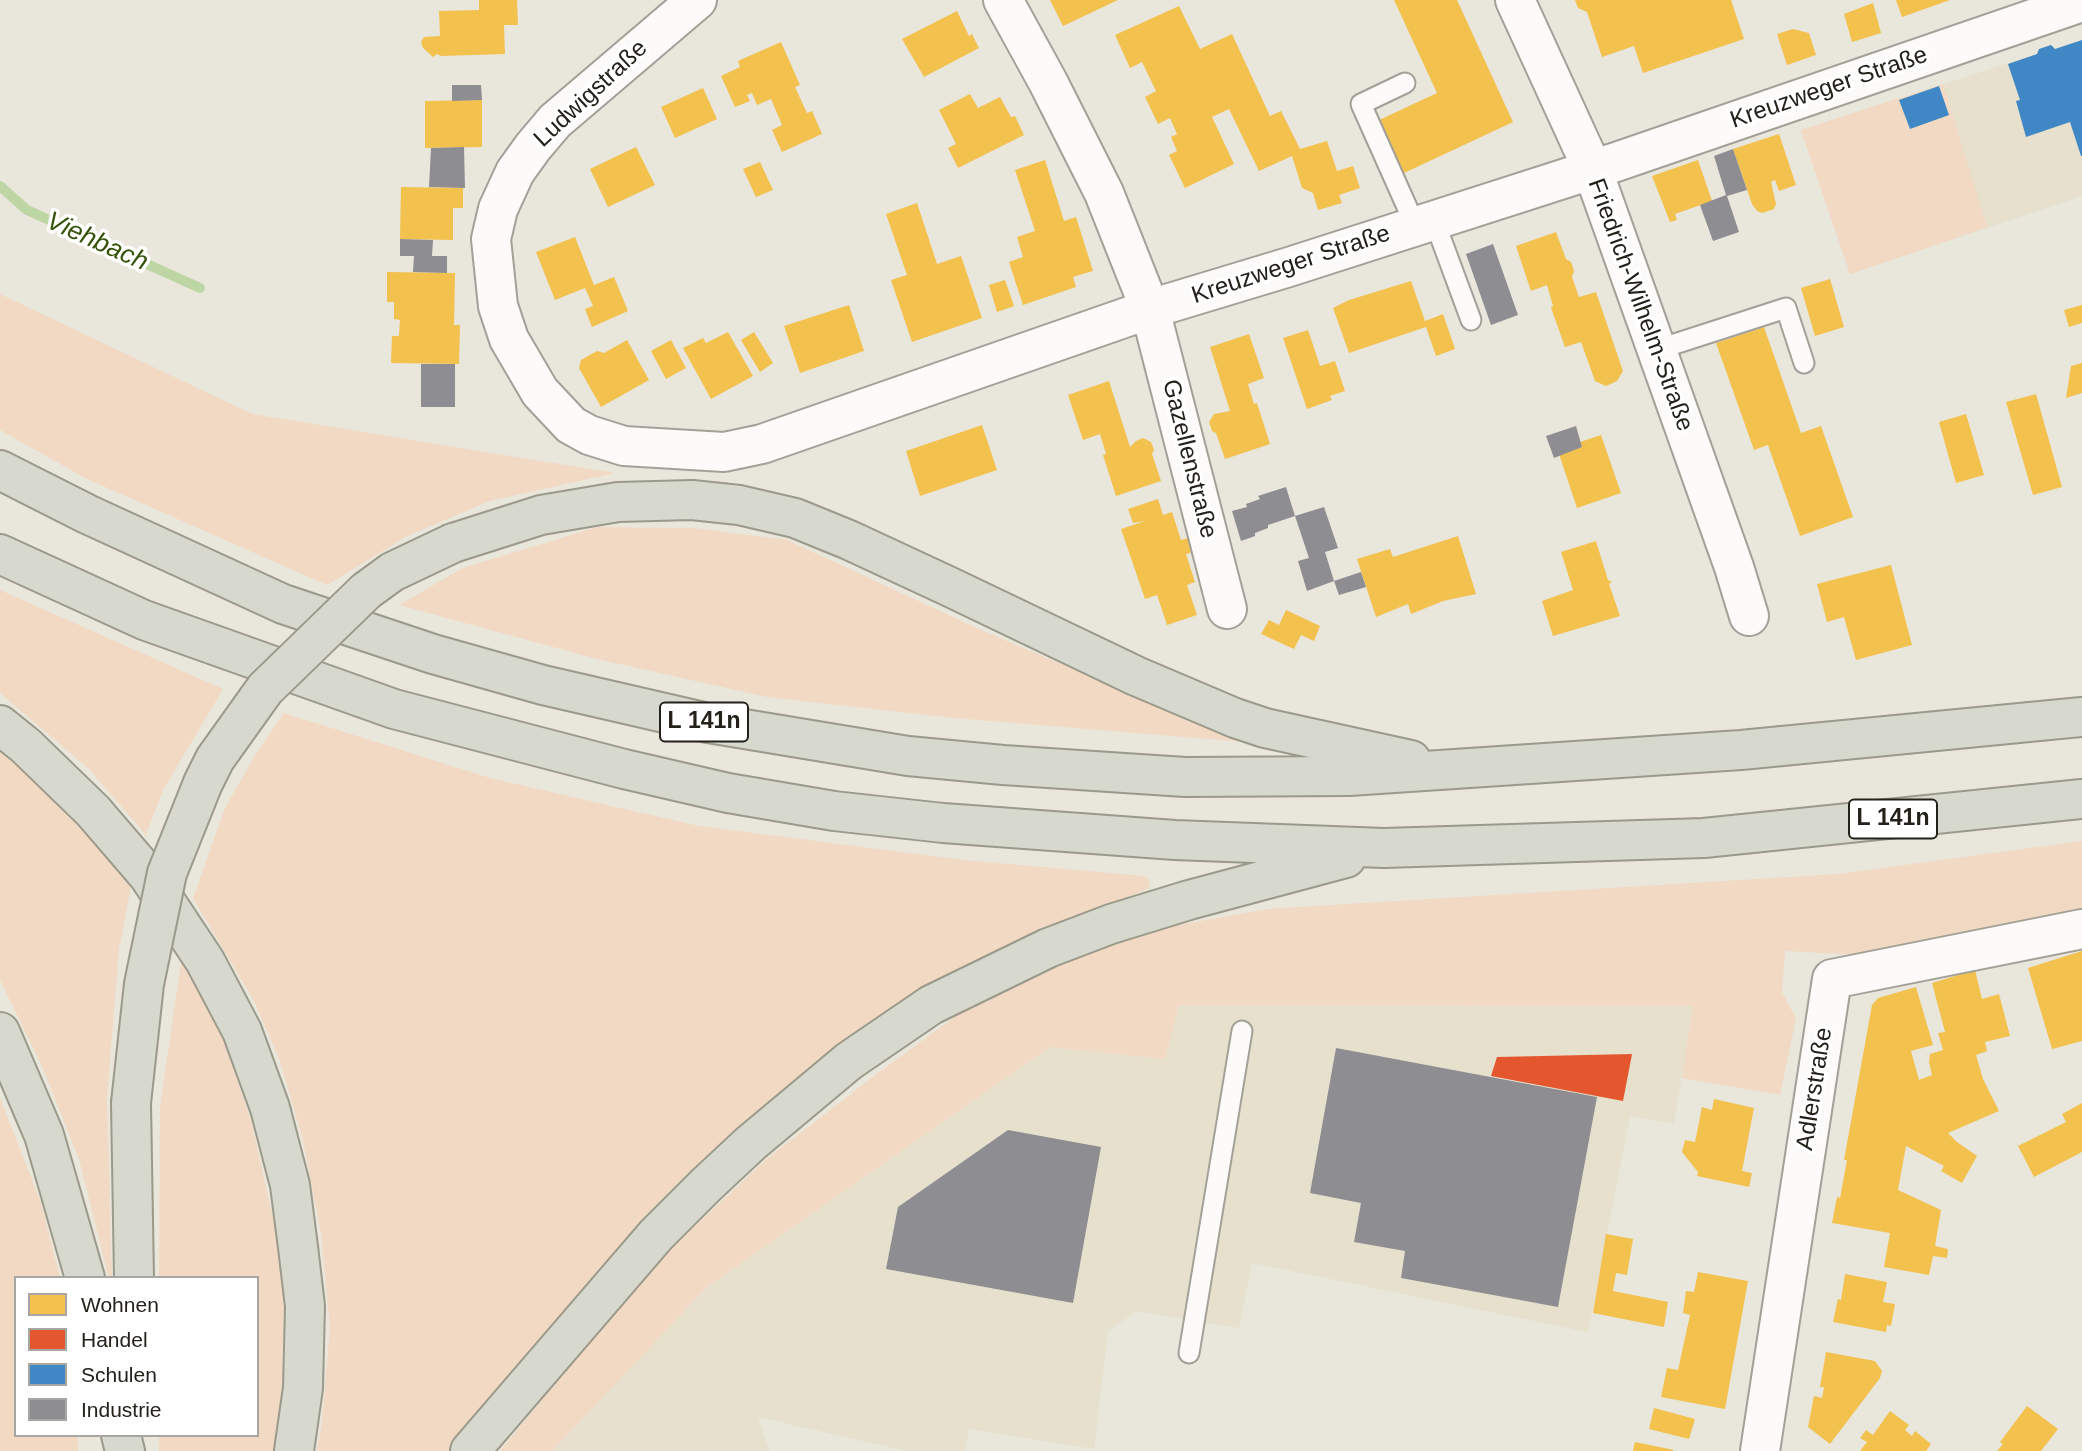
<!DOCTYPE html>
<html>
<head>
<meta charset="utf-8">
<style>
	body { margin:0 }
	#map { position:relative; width:2082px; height:1451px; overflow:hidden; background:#e9e6dc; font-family:Helvetica,sans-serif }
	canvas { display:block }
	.legend { position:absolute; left:14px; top:1276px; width:245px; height:161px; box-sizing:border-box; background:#fff; border:2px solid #a7a6a3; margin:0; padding:9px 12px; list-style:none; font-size:21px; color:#23211a }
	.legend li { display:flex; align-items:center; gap:14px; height:35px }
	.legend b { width:35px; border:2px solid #a7a6a3 }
</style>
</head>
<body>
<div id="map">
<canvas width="2082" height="1451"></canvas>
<ul class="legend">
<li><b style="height:19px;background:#f2c14e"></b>Wohnen</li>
<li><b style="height:19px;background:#e4572e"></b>Handel</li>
<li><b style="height:19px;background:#3f88c5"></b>Schulen</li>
<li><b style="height:19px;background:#8d8d92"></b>Industrie</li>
</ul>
</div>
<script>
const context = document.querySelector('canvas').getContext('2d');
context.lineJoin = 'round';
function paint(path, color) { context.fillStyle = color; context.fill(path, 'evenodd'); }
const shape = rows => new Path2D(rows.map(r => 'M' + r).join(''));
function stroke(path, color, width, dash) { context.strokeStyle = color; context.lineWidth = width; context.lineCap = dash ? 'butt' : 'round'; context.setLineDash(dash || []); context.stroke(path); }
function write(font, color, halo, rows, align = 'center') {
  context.font = font + ' Helvetica,sans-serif'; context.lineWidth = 7; context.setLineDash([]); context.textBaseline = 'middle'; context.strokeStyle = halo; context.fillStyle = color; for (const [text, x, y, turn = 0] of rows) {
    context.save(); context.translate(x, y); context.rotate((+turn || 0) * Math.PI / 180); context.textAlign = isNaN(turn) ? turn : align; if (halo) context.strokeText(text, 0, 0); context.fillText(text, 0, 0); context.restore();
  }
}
const built = shape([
	[2082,40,2082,196,1850,274,1801,130,2037,54,2039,49,2051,45,2055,49],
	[1179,1005,1694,1006,1674,1124,1630,1116,1588,1332,1252,1263,1239,1328,1137,1311,1108,1331,1094,1449,969,1429,965,1451,906,1451,758,1417,769,1451,552,1451,707,1287,1050,1047,1165,1059]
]);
const green = shape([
	[1943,84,1987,227,1850,274,1801,130],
	[0,294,252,414,615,473,490,501,407,536,327,585,87,479,0,430],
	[597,527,694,528,787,540,981,630,1245,742,954,718,767,697,597,659,399,605,463,568],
	[0,590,223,689,163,790,146,835,89,769,0,693],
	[284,713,490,778,699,826,964,860,1144,876,1148,879,1150,885,1147,889,1131,896,1027,937,601,1273,502,1383,449,1451,317,1451,322,1422,330,1328,321,1233,303,1140,280,1061,254,1001,193,898,225,808,254,757],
	[0,747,95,834,132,882,119,949,107,1098,112,1278,109,1278,79,1159,42,1066,0,980],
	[2082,841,2082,915,1865,955,1785,951,1782,992,1796,1019,1780,1095,1682,1078,1693,1006,1179,1005,1165,1059,1050,1047,707,1287,552,1451,500,1451,655,1263,768,1158,870,1079,972,1004,1045,967,1163,928,1266,909,1838,874],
	[182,956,223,1040,251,1120,273,1218,284,1299,281,1415,275,1451,159,1451,159,1435,257,1435,257,1278,159,1278,160,1107],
	[0,1098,41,1203,60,1278,16,1278,16,1435,78,1435,78,1451,0,1451]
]);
const homes = shape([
	[479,0,517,0,518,25,504,25,505,54,441,56,437,54,433,57,423,48,421,42,424,37,440,36,439,11,479,10],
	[1050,0,1118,0,1063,26],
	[1394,0,1457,0,1513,122,1402,174,1377,121,1437,93],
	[1575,0,1731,0,1744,39,1643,73,1634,46,1602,57,1587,12,1578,8],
	[1896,0,1950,0,1902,17],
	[1873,3,1881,33,1852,42,1844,14],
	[1179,6,1200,49,1232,34,1270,116,1281,111,1300,149,1327,141,1337,171,1353,166,1360,188,1339,195,1342,203,1318,210,1313,193,1302,188,1292,156,1259,171,1229,109,1212,117,1234,164,1185,188,1169,155,1177,151,1171,137,1177,134,1170,118,1158,124,1145,97,1156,91,1142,62,1130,68,1115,35],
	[957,11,969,36,972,34,979,48,924,77,902,39],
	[1793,29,1809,33,1816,55,1787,65,1777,34],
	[781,42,800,85,795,87,807,113,812,111,822,134,782,152,772,130,782,125,771,99,757,105,752,93,747,95,750,101,735,107,721,76,740,67,738,61],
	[703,88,717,119,675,138,661,107],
	[970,94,978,108,1000,97,1011,117,1015,116,1024,135,958,168,948,148,956,144,939,110],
	[482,100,482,147,425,148,425,101],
	[1779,134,1796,185,1779,191,1775,180,1771,182,1776,204,1774,209,1762,213,1757,211,1752,204,1733,149],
	[636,147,655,185,608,207,590,169],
	[1045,160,1064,221,1076,217,1093,271,1073,277,1076,287,1023,305,1009,262,1023,257,1017,237,1035,231,1015,170],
	[1698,160,1712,201,1675,214,1677,220,1670,222,1652,176],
	[760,162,773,190,756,197,743,169],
	[401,187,463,188,463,208,453,208,453,240,400,239],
	[917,203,937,264,961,256,982,318,912,342,891,280,907,275,886,214],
	[1556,232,1566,259,1571,262,1574,271,1572,277,1579,297,1596,292,1623,371,1617,381,1606,386,1595,381,1581,342,1565,347,1551,308,1553,306,1547,285,1531,291,1516,246],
	[575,237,594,285,614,277,628,311,592,327,585,309,593,306,585,288,555,300,536,252],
	[387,272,455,273,454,325,460,325,459,364,391,363,392,336,399,336,400,320,394,319,394,302,387,302],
	[1830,279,1844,327,1815,336,1801,288],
	[1005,280,1014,306,997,312,989,285],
	[1411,281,1425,321,1443,314,1455,349,1436,356,1426,327,1349,353,1333,308,1349,300],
	[849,305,864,351,800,373,784,326],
	[2082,305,2082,323,2069,327,2064,310],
	[1764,327,1801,433,1821,426,1853,517,1800,536,1768,445,1754,450,1716,343],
	[1308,330,1320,366,1335,361,1345,391,1330,396,1332,400,1307,409,1283,338],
	[728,332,753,376,711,399,683,348,703,338,706,343],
	[754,332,773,363,760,372,741,340],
	[1249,334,1264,378,1248,384,1254,404,1257,403,1270,444,1225,459,1216,433,1212,431,1209,422,1214,414,1230,411,1210,347],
	[627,340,649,380,601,407,579,368,581,360,597,351,604,353],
	[671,340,686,368,666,379,651,351],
	[2082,363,2082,393,2066,398,2071,366],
	[1109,381,1130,447,1136,441,1143,438,1151,442,1154,450,1152,454,1161,481,1116,496,1103,455,1106,454,1100,434,1083,440,1068,395],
	[2036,394,2062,487,2033,495,2006,402],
	[1966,414,1984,475,1956,483,1939,422],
	[982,425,997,470,920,496,906,451],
	[1601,435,1621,493,1577,508,1559,454,1582,447,1580,442],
	[1158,499,1163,515,1172,512,1181,540,1189,538,1193,552,1186,554,1195,582,1187,585,1197,615,1167,625,1157,595,1145,599,1121,529,1145,521,1133,523,1128,509],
	[1458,536,1476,594,1443,601,1411,614,1408,604,1376,617,1357,559,1390,549,1393,557],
	[1596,541,1608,580,1612,582,1609,584,1620,616,1553,636,1542,601,1573,590,1561,552],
	[1891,565,1912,645,1856,660,1844,617,1827,622,1817,584],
	[1286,610,1320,626,1314,641,1301,635,1294,649,1261,634,1269,620,1279,625],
	[2082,951,2082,1041,2052,1049,2028,968],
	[1975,970,1982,999,1999,994,2010,1036,1985,1042,1987,1051,1976,1055,1983,1079,1999,1111,1948,1133,1957,1142,1977,1156,1962,1183,1941,1171,1944,1166,1906,1146,1898,1190,1941,1210,1935,1246,1948,1249,1947,1258,1933,1256,1929,1275,1884,1267,1890,1233,1832,1223,1837,1197,1840,1198,1847,1160,1844,1160,1872,1005,1878,998,1916,987,1933,1045,1911,1051,1919,1080,1932,1075,1929,1062,1930,1054,1943,1050,1938,1033,1945,1032,1932,983],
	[1714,1099,1754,1108,1742,1171,1752,1173,1749,1187,1697,1176,1698,1172,1682,1152,1685,1140,1695,1142,1702,1107,1712,1110],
	[2082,1103,2082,1152,2034,1177,2018,1146,2066,1122,2062,1114],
	[1606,1234,1633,1239,1627,1275,1616,1273,1613,1291,1668,1302,1664,1327,1593,1313],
	[1698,1272,1748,1281,1725,1409,1661,1397,1667,1368,1678,1370,1690,1315,1683,1313,1686,1291,1694,1292],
	[1845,1274,1887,1282,1883,1302,1895,1304,1891,1326,1887,1325,1886,1332,1833,1322,1838,1299,1841,1300],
	[1826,1352,1875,1361,1882,1371,1880,1378,1830,1444,1808,1427,1814,1396,1822,1398,1824,1387,1820,1387],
	[2027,1406,2058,1429,2041,1451,1997,1451,2003,1444,2000,1442],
	[1654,1408,1695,1419,1689,1439,1649,1429],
	[1890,1411,1909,1425,1905,1430,1912,1436,1915,1431,1931,1444,1926,1451,1860,1451,1867,1442,1860,1438,1866,1430,1873,1435],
	[1635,1442,1674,1450,1673,1451,1633,1451]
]);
const shops = shape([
	[1632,1054,1623,1101,1491,1076,1497,1057]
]);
const schools = shape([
	[2082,40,2082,156,2081,156,2070,122,2026,137,2016,101,2020,100,2008,64,2037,54,2039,49,2051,45,2055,49],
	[1939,86,1949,115,1910,129,1899,100]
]);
const industry = shape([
	[452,85,481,85,482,100,452,101],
	[464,147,465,188,429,187,431,148],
	[1733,149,1747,190,1727,196,1739,232,1713,241,1700,205,1726,195,1714,156],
	[400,239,433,240,432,256,447,256,447,273,413,272,414,256,400,256],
	[1493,244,1518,315,1491,325,1466,254],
	[421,364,455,364,455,407,421,407],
	[1576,426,1582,447,1554,458,1546,436],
	[1286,487,1295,516,1324,507,1338,548,1325,552,1334,581,1307,591,1298,561,1309,558,1295,516,1268,525,1268,528,1255,533,1255,536,1241,541,1232,511,1247,507,1246,504,1260,499,1258,496],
	[1361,572,1366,587,1339,595,1334,581],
	[1336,1048,1597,1097,1558,1307,1401,1278,1405,1251,1354,1242,1361,1203,1310,1193],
	[1008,1130,1101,1147,1073,1303,886,1269,898,1207]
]);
const stream = shape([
	[0,186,27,210,200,288]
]);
const service = shape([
	[1405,83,1361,104,1415,225],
	[1434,220,1471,320],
	[1656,350,1786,308,1804,363],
	[1189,1353,1242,1031]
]);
const minor = shape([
	[697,0,555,121,533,147,515,172,498,209,491,239,498,306,509,339,540,392,571,425,589,435,624,446,724,452,762,444,1150,309,1289,267,1616,162,2082,2],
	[1003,0,1048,82,1104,193,1150,309,1227,609],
	[1515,0,1592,168,1734,567,1749,616],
	[1760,1451,1832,979,2082,929]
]);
const trunk = shape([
	[0,470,87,514,283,604,433,654,543,685,708,723,908,756,1003,765,1185,777,1349,776,1741,750,2082,717],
	[453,543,541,515,618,502,692,500,739,505,795,518,849,540,948,586,1136,676,1235,718,1265,728,1411,760],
	[0,554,144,620,394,709,624,769,728,793,834,811,943,823,1175,840,1384,848,1704,838,2082,799],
	[0,725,26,746,93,811,148,875,205,961,242,1031,270,1108,290,1185,298,1247,305,1306,303,1388,294,1451],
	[0,1032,44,1135,85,1278],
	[131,1103,134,1278],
	[121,1435,125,1451],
	[470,1451,656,1235,706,1185,751,1143,849,1061,931,1005,1048,948,1111,924,1189,900,1346,858]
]);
const trunkBridge = shape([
	[131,1103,144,984,167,873,203,783,215,759,265,689,366,591,392,572,453,543]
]);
const shields = [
	[704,722,88],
	[1893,819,88]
];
const shieldNames = [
	["L 141n",704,722],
	["L 141n",1893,819]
];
const streetNames = [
	["Kreuzweger Straße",1829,88,-19],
	["Ludwigstraße",591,94,-43],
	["Kreuzweger Straße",1291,265,-18],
	["Friedrich-Wilhelm-Straße",1640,305,70],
	["Gazellenstraße",1189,459,76],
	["Adlerstraße",1815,1089,-81]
];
const waterNames = [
	["Viehbach",97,242,24]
];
paint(built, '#e6e0cd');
paint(green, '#f2d9c3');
paint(homes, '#f2c14e');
paint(shops, '#e4572e');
paint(schools, '#3f88c5');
paint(industry, '#8d8d92');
stroke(stream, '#bed6a3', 10);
stroke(service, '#a3a098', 23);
stroke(minor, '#a3a098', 42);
stroke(trunk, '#9a998a', 42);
stroke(service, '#fcfbfa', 19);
stroke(minor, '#fcfbfa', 38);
stroke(trunk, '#d7d8ce', 38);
stroke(trunkBridge, '#9a998a', 42, []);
stroke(trunkBridge, '#d7d8ce', 38);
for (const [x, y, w] of shields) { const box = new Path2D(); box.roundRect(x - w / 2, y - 19.5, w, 39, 5); context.fillStyle = '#fff'; context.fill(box); stroke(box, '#23211a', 2); }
write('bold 23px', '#23211a', null, shieldNames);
write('24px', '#23211a', '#fff', streetNames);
write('italic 26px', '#355309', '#fff', waterNames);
</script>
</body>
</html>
